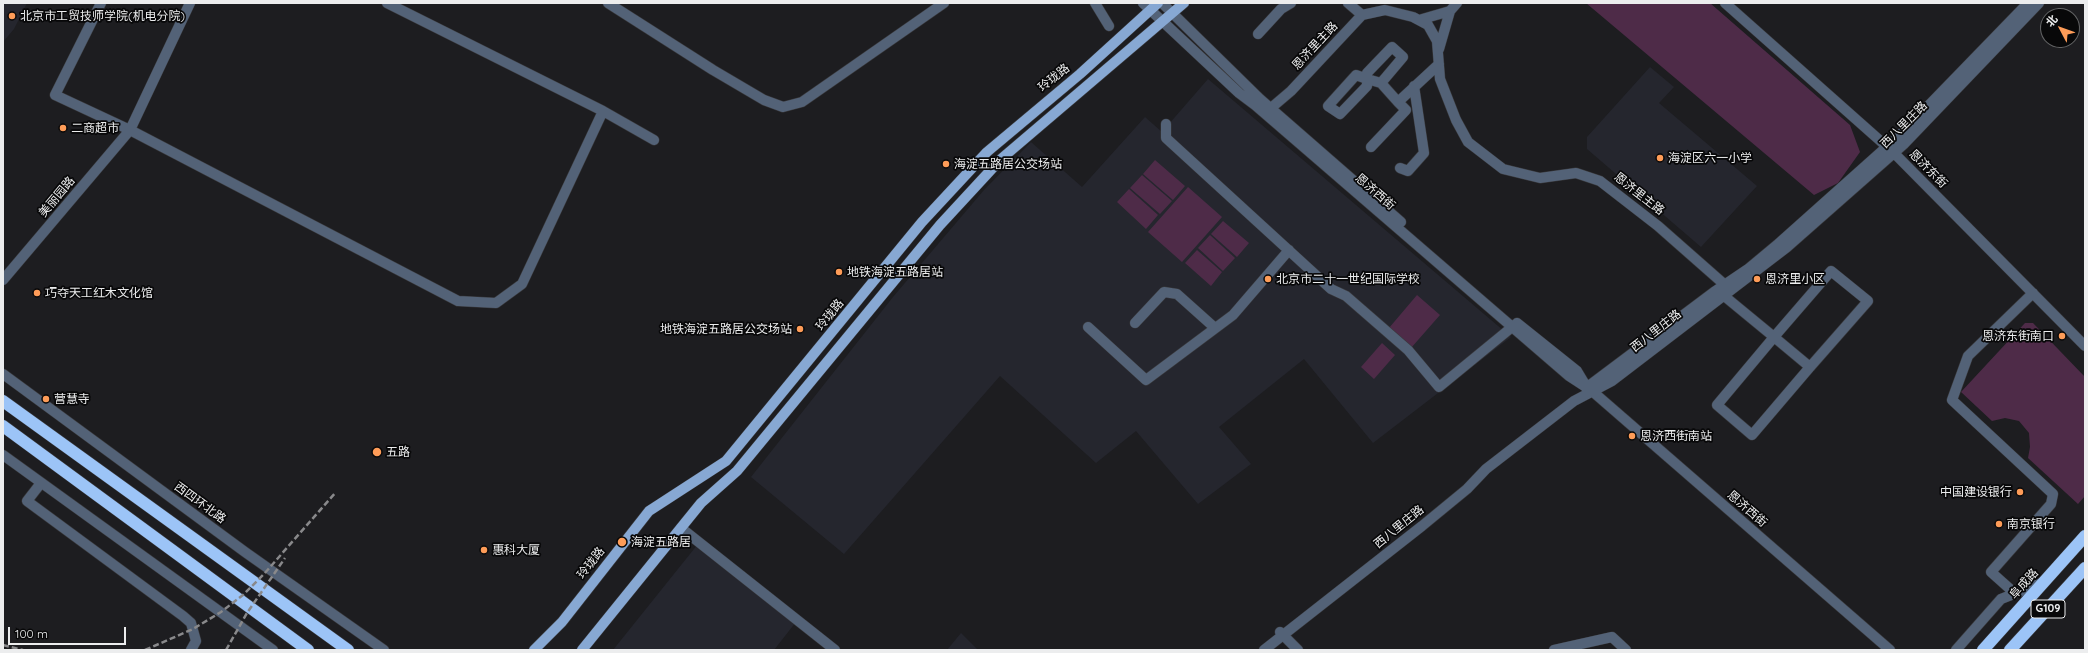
<!DOCTYPE html>
<html>
<head>
<meta charset="utf-8">
<style>
	body { margin:0 }
	#map { position:relative; width:2088px; height:653px; overflow:hidden; background:#1d1d20; font-family:Quicksand,"Noto Sans SC",sans-serif }
	canvas { display:block }
	.frame { position:absolute; inset:0; border:4px solid #ecedee; pointer-events:none }
	.north { position:absolute; left:2040px; top:8px; width:40px; height:40px; box-sizing:border-box; background:#080809; border:1px solid #636465; border-radius:50%; rotate:311deg; font-size:11px; font-weight:700; line-height:16px; text-align:center; color:#ecedee }
	.north::after { content:''; display:block; margin:auto; width:14px; height:18px; background:#fe9c58; clip-path:polygon(50% 0,100% 100%,50% 72%,0 100%) }
	.scale { position:absolute; left:8px; top:627px; width:118px; height:18px; box-sizing:border-box; border:2px solid #ecedee; border-top:0; padding-left:5px; font-size:12px; line-height:14px; white-space:nowrap; color:#ecedee; -webkit-text-stroke:3px #080809; paint-order:stroke }
</style>
</head>
<body>
<div id="map">
<canvas width="2088" height="653"></canvas>
<div class="frame"></div>
<div class="north">北</div>
<div class="scale">100 m</div>
</div>
<script>
const context = document.querySelector('canvas').getContext('2d');
context.lineJoin = 'round';
function paint(path, color) { context.fillStyle = color; context.fill(path, 'evenodd'); }
const shape = rows => new Path2D(rows.map(r => 'M' + r).join(''));
function stroke(path, color, width, dash) { context.strokeStyle = color; context.lineWidth = width; context.lineCap = dash ? 'butt' : 'round'; context.setLineDash(dash || []); context.stroke(path); }
function write(font, color, halo, rows, align = 'center') {
  context.font = font + ' Quicksand,"Noto Sans SC",sans-serif'; context.lineWidth = 3.5; context.setLineDash([]); context.textBaseline = 'middle'; context.strokeStyle = halo; context.fillStyle = color; for (const [text, x, y, turn = 0] of rows) {
    context.save(); context.translate(x, y); context.rotate((+turn || 0) * Math.PI / 180); context.textAlign = isNaN(turn) ? turn : align; if (halo) context.strokeText(text, 0, 0); context.fillText(text, 0, 0); context.restore();
  }
}
const built = shape([
	[3,3,27,3,14,29,3,42],
	[1650,67,1674,87,1659,103,1757,186,1701,247,1587,149,1587,137],
	[1208,79,1511,337,1373,443,1304,359,1219,427,1251,464,1198,504,1136,431,1096,463,1000,376,844,554,751,477,893,297,984,190,1031,142,1082,187,1145,117,1162,132],
	[698,544,796,622,774,650,613,650],
	[961,633,978,650,947,650]
]);
const green = shape([
	[1586,3,1710,3,1850,125,1860,152,1838,183,1814,195],
	[1155,160,1185,186,1173,200,1143,174],
	[1142,175,1172,201,1160,214,1130,188],
	[1188,187,1222,217,1182,262,1148,232],
	[1129,189,1158,215,1146,229,1117,202],
	[1223,221,1249,243,1237,257,1211,234],
	[1210,235,1235,258,1223,271,1198,248],
	[1197,250,1222,272,1211,286,1185,263],
	[1417,295,1440,315,1411,348,1389,328],
	[2025,323,2033,323,2085,377,2085,496,2078,504,2028,458,2030,447,2029,433,2019,421,2005,418,1992,421,1961,392],
	[1382,343,1395,355,1374,379,1361,367]
]);
const minor = shape([
	[101,3,55,95,130,130,458,301,496,303,522,284,603,111],
	[387,3,603,111,654,140],
	[608,3,713,70,764,100,783,107,802,102,944,3],
	[1095,3,1109,26],
	[1143,3,1239,93,1255,105,1569,376,1592,391,1890,650],
	[1162,3,1260,99,1401,222],
	[1348,3,1362,15],
	[1725,3,1894,153,2085,346],
	[1450,11,1457,3],
	[1419,20,1450,11,1439,49],
	[1258,34,1281,9,1291,3],
	[1381,83,1367,79,1356,75,1328,106,1340,114,1367,86,1367,73,1392,47,1403,57,1381,83,1398,102,1439,64],
	[1271,108,1291,91,1362,15,1385,10,1413,17,1428,25,1437,41,1440,79,1456,120,1468,142,1503,169,1540,178,1576,173,1600,181,1658,226,1725,285],
	[1166,124,1166,138,1331,289,1346,296,1408,350,1439,387,1517,323],
	[1371,147,1406,110,1398,102],
	[1400,168,1408,171,1424,153,1414,86],
	[3,280,130,130,190,3],
	[1723,295,1774,337,1810,367,1868,301,1831,271,1774,337,1717,405,1752,435,1810,367],
	[1135,323,1164,292,1177,294,1215,328],
	[1517,323,1577,371,1586,386],
	[1088,327,1146,380,1233,315,1289,250],
	[3,374,245,552,384,650],
	[1586,388,1714,292,1748,269,1778,244,1900,135,2028,3],
	[3,455,273,650],
	[41,483,27,501,183,616,191,623,196,641,191,650],
	[681,528,835,650],
	[2010,589,1991,572,2051,504,2053,494,1952,400,1968,356,2033,293],
	[1280,632,1298,650],
	[1264,650,1422,526,1467,489,1486,469,1574,401,1612,381,1786,248,1904,144,2039,3],
	[1554,650,1612,637,1626,650],
	[1956,650,2001,599,2044,582]
]);
const major = shape([
	[534,650,562,622,649,511,726,461,922,222,987,152,1080,74,1158,3],
	[582,650,701,503,737,471,940,225,1001,159,1184,3]
]);
const highway = shape([
	[3,401,348,650],
	[3,426,308,650],
	[1983,650,2085,536],
	[2010,650,2085,568]
]);
const rail = shape([
	[3,645,23,650],
	[145,650,193,629,221,612,243,595,264,574,336,492],
	[226,650,247,613,285,558]
]);
const markers = [
	[12,16,4,"#fe9c58"],
	[63,128,4,"#fe9c58"],
	[1660,158,4,"#fe9c58"],
	[946,164,4,"#fe9c58"],
	[839,272,4,"#fe9c58"],
	[1268,279,4,"#fe9c58"],
	[1757,279,4,"#fe9c58"],
	[37,293,4,"#fe9c58"],
	[800,329,4,"#fe9c58"],
	[2062,336,4,"#fe9c58"],
	[46,399,4,"#fe9c58"],
	[1632,436,4,"#fe9c58"],
	[377,452,5,"#fe9c58"],
	[2020,492,4,"#fe9c58"],
	[1999,524,4,"#fe9c58"],
	[622,542,5,"#fe9c58"],
	[484,550,4,"#fe9c58"]
];
const shields = [
	[2048,609,34]
];
const shieldNames = [
	["G109",2048,609]
];
const poiNames = [
	["北京市工贸技师学院(机电分院)",20,16],
	["二商超市",71,128],
	["海淀区六一小学",1668,158],
	["海淀五路居公交场站",954,164],
	["地铁海淀五路居站",847,272],
	["北京市二十一世纪国际学校",1276,279],
	["恩济里小区",1765,279],
	["巧夺天工红木文化馆",45,293],
	["地铁海淀五路居公交场站",792,329,"right"],
	["恩济东街南口",2054,336,"right"],
	["营慧寺",54,399],
	["恩济西街南站",1640,436],
	["五路",386,452],
	["中国建设银行",2012,492,"right"],
	["南京银行",2007,524],
	["海淀五路居",631,542],
	["惠科大厦",492,550]
];
const streetNames = [
	["恩济里主路",1315,46,-47],
	["玲珑路",1054,78,-39],
	["西八里庄路",1904,125,-45],
	["恩济东街",1928,169,45],
	["恩济西街",1375,192,41],
	["恩济里主路",1639,194,38],
	["美丽园路",57,197,-50],
	["玲珑路",830,315,-51],
	["西八里庄路",1656,331,-38],
	["西四环北路",200,503,36],
	["恩济西街",1747,509,41],
	["西八里庄路",1399,527,-39],
	["玲珑路",591,563,-52],
	["阜成路",2024,584,-48]
];
paint(built, '#25262e');
paint(green, '#4e2b48');
stroke(minor, '#3a3a3d', 11);
stroke(major, '#3a3a3d', 11);
stroke(highway, '#3a3a3d', 13);
stroke(minor, '#536277', 10);
stroke(major, '#87a8d3', 10);
stroke(highway, '#9cc4f7', 12);
stroke(rail, '#89898b', 2.5, [6, 3]);
for (const [x, y, r, color] of markers) { const dot = new Path2D(); dot.arc(x, y, r, 0, 2 * Math.PI); context.fillStyle = color; context.fill(dot); stroke(dot, '#080809', 1.5); }
for (const [x, y, w] of shields) { const box = new Path2D(); box.roundRect(x - w / 2, y - 9, w, 18, 3); context.fillStyle = '#080809'; context.fill(box); stroke(box, '#ecedee', 1); }
write('bold 11px', '#ecedee', null, shieldNames);
write('12px', '#ecedee', '#080809', poiNames, 'left');
write('12px', '#ecedee', '#080809', streetNames);
</script>
</body>
</html>
